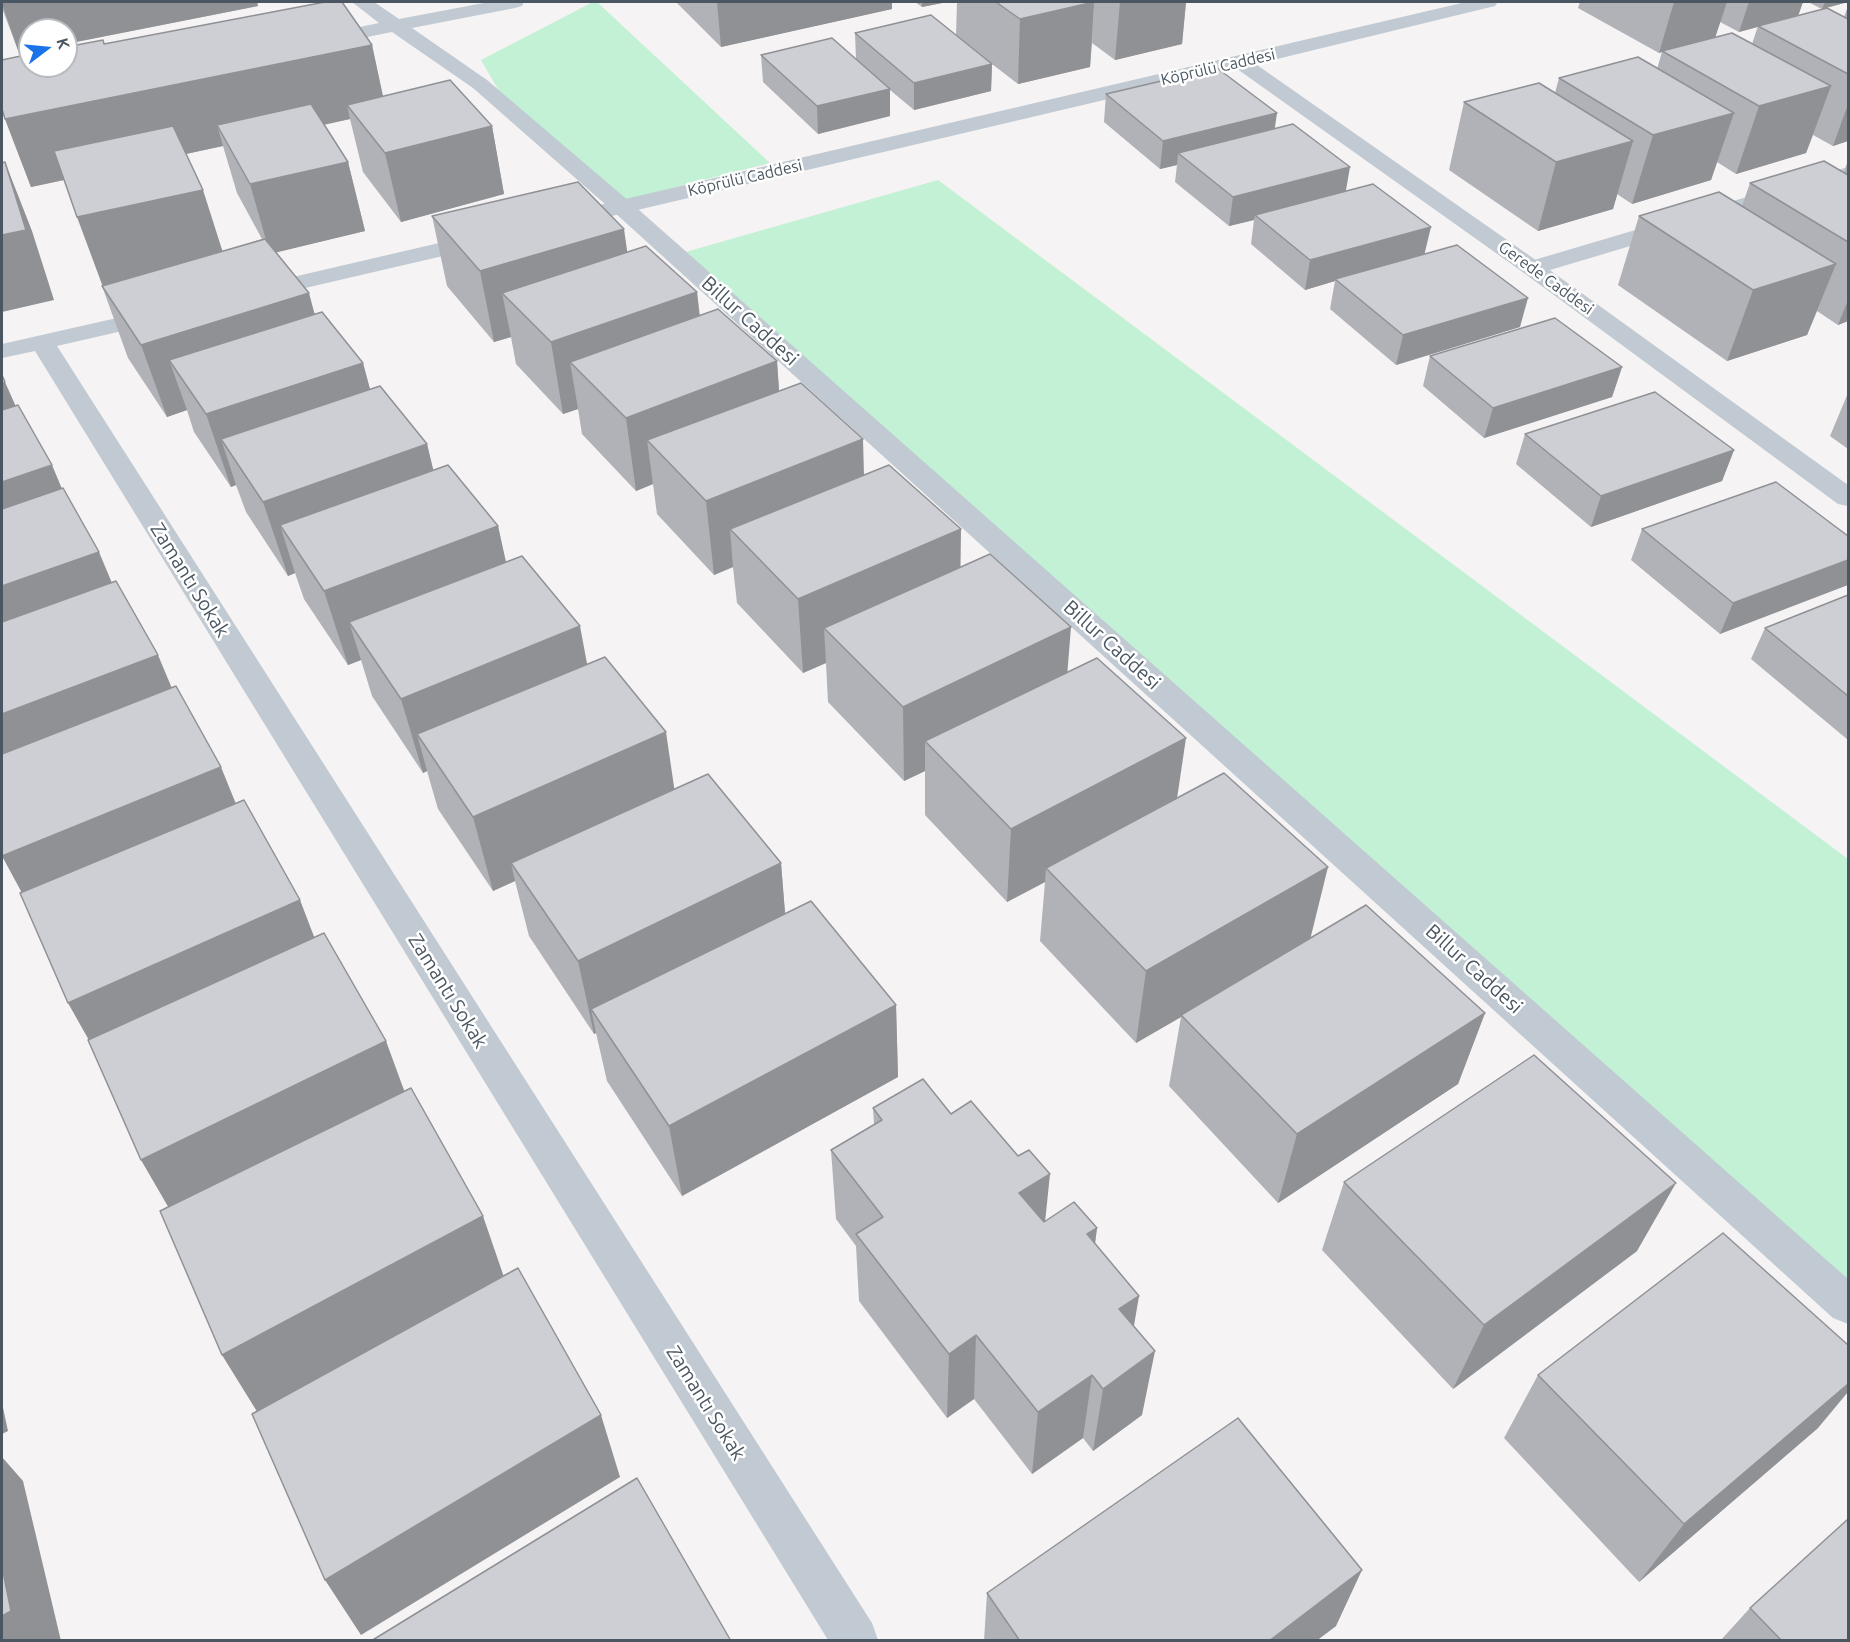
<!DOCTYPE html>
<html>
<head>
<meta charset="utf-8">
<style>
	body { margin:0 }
	#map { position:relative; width:1850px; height:1642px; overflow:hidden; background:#f5f3f3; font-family:Ubuntu,sans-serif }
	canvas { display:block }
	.frame { position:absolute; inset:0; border:3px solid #4a5661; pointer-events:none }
	.north { position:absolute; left:18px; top:18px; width:60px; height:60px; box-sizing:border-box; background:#fff; border:2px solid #b7bbc0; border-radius:50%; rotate:74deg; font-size:16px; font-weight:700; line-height:24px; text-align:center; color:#4a5661 }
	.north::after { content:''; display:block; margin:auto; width:21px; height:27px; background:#1a73e8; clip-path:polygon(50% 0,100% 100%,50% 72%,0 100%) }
</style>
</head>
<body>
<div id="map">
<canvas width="1850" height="1642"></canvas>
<div class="frame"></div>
<div class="north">K</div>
</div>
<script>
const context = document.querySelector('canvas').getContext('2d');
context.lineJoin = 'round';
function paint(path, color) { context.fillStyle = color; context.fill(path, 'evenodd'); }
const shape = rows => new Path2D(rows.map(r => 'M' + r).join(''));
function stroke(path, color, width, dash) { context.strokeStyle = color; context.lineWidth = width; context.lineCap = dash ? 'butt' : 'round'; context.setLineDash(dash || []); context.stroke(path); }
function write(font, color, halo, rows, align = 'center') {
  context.font = font + ' Ubuntu,sans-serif'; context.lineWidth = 5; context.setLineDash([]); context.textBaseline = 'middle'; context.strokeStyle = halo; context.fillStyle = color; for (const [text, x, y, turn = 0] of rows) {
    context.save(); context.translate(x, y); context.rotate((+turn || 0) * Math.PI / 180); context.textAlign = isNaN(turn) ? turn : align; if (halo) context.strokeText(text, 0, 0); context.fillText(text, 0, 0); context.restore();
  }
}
const green = shape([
	[593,2,597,2,770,163,621,201,499,91,481,60],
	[938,180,1848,859,1848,1310,675,255]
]);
const minor = shape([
	[1466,2,1498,2,1495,6,1240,68,561,228,553,226,550,221,553,216,561,214,1466,2],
	[1848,167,1848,181,1540,273,1532,275,1524,273,1520,268,1524,263,1848,167],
	[482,233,490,235,494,240,490,245,258,299,250,297,246,292,250,287,482,233],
	[161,308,170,310,173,315,170,320,57,346,872,1623,878,1640,828,1640,35,351,2,358,2,344,161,308]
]);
const tertiary = shape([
	[352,2,374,2,399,19,489,2,524,2,522,6,515,8,412,28,487,80,630,202,1848,1279,1848,1324,1833,1318,614,212,473,88,392,32,318,47,311,45,308,41,311,37,379,23,352,2],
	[1240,56,1247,58,1540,263,1848,485,1848,506,1838,504,1524,273,1233,66,1230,62,1233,58,1240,56]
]);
const wall = shape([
	[2,2,257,2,258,6,19,53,2,8],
	[676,2,892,2,892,9,721,47],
	[915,2,947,2,922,7],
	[957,2,1186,2,1182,44,1115,60,1092,43,1090,67,1018,84,992,64,991,91,914,110,890,90,890,116,818,134,763,82,761,55,856,59,855,33,956,35],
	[1580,2,1803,2,1798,16,1739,32,1720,22,1715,37,1752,44,1758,26,1844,17,1848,6,1848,141,1833,146,1813,135,1806,153,1736,174,1717,162,1711,180,1632,204,1617,194,1613,209,1538,231,1449,170,1464,102,1555,93,1559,78,1657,69,1662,52,1659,53,1578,8],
	[1808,2,1848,2,1822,9],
	[104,44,372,45,383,96,492,126,504,194,401,222,363,172,350,119,324,125,348,162,365,231,276,252,315,314,363,363,370,389,427,444,433,470,498,526,506,562,587,664,674,789,781,863,785,914,896,1005,898,1077,682,1196,607,1081,596,1033,594,1034,529,936,515,881,493,891,438,809,427,771,423,773,372,696,361,660,348,665,304,599,295,573,288,576,246,512,236,485,231,487,194,432,187,410,167,417,128,358,102,286,103,286,64,180,31,187,5,119],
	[223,146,237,193,262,239,222,251,186,154],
	[1106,94,1274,129,1345,192,1520,327,1396,365,1330,309,1335,281,1305,290,1251,244,1254,220,1229,226,1175,182,1177,165,1160,169,1104,122],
	[1848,160,1848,321,1838,325,1817,311,1807,335,1727,361,1618,285,1639,216,1742,206,1750,183,1844,172],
	[432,216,627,252,697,292,700,316,777,361,779,391,864,475,1068,672,1177,798,1311,938,1485,1013,1458,1084,1278,1203,1169,1086,1181,1017,1136,1043,1040,941,1045,882,1007,902,925,815,925,771,904,781,828,702,826,663,803,673,737,603,733,567,714,575,657,514,653,484,636,491,582,434,578,409,563,414,516,364,511,337,494,342,447,286],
	[1430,356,1622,367,1612,397,1484,438,1423,386],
	[1848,393,1848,449,1830,436],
	[1525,434,1734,450,1722,481,1591,527,1516,464],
	[1642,529,1848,536,1720,634,1631,560],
	[1848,595,1848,740,1751,659,1765,628],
	[873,1108,951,1114,1045,1221,1097,1228,1095,1244,1134,1327,1142,1415,1093,1451,1083,1438,1032,1474,974,1399,947,1418,859,1301,856,1246,836,1219,831,1150,874,1124],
	[1344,1182,1637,1251,1453,1389,1322,1250],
	[1538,1375,1818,1428,1639,1582,1504,1438],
	[987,1593,1336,1626,1316,1641,984,1641],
	[1750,1608,1848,1641,1720,1641]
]);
const shadedWall = shape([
	[13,2,257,2,258,6,66,44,66,30,30,30,30,51,19,53,2,4],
	[717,2,892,2,892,9,721,47],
	[922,2,947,2,922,7],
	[1094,2,1090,67,1018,84,1020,19],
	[1120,2,1186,2,1182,44,1115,60],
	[1674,2,1727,2,1715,38,1662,51,1662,52,1659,53],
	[1749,2,1803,2,1798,16,1739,32],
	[1825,2,1848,2,1822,9],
	[372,45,386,111,347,105,350,119,228,145,217,125,223,146,31,187,5,119],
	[992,64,991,91,914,110,914,83],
	[1831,86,1806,153,1736,174,1759,106],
	[890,89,890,116,818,134,817,106],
	[1848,104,1848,141,1833,146],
	[1277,113,1273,141,1178,153,1177,165,1160,169,1163,141],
	[1734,113,1711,180,1632,204,1653,135],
	[492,126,504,194,401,222,385,153],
	[1633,141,1613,209,1538,231,1556,162],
	[5,162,32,231,54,300,2,312,2,235],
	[348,162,365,231,270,254,250,184],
	[1350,167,1345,196,1255,215,1254,220,1229,226,1233,197],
	[203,190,225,259,103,287,77,217],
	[1431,227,1424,256,1335,279,1335,281,1305,290,1310,260],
	[624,229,634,299,502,293,511,337,494,342,480,271],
	[1836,264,1807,335,1727,361,1753,290],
	[697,292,704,363,570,362,578,409,563,414,551,342],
	[309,293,328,364,169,360,187,410,167,417,141,345],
	[1528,298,1520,327,1396,365,1403,335],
	[1848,300,1848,321,1838,325],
	[777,361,782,434,647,440,653,484,636,491,626,418],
	[363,363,382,435,221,439,236,485,231,487,206,414],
	[1622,367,1612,397,1484,438,1493,408],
	[5,382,37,454,2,466,2,383],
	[863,439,865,512,730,529,733,567,714,575,706,501],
	[427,444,445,518,280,525,295,573,288,576,263,502],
	[1734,450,1722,481,1591,527,1601,496],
	[52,465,83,539,2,567,2,482],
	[498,526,514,600,349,622,361,660,348,665,324,591],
	[961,529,960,603,824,628,826,663,803,673,798,599],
	[99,552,130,626,2,674,2,586],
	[1848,560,1848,585,1720,634,1733,603],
	[580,626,594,701,417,734,427,771,423,773,401,699],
	[1071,627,1065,702,925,741,925,771,904,781,903,707],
	[158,655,189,729,2,804,2,714],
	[666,732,677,807,511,863,515,881,493,891,473,817],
	[1186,738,1175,812,1046,868,1045,882,1007,902,1011,829],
	[221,767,251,841,42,930,2,856],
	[781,863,787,937,591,1009,596,1033,594,1034,578,961],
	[1328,867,1310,940,1181,1015,1181,1017,1136,1043,1146,971],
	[300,900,328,973,108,1074,68,1003],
	[896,1005,898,1077,682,1196,669,1126],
	[1485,1013,1458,1084,1278,1203,1297,1134],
	[386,1041,412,1112,181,1229,141,1160],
	[1050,1174,1043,1242,1019,1193],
	[1676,1183,1637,1251,1453,1389,1484,1325],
	[483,1216,506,1283,261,1418,222,1355],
	[1097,1228,1088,1295,1087,1234],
	[1139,1296,1128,1361,1119,1309],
	[976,1335,974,1399,947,1418,949,1354],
	[1155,1351,1142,1415,1093,1451,1103,1389],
	[1092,1375,1083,1438,1032,1474,1038,1412],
	[1848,1384,1848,1392,1818,1428,1639,1582,1684,1524],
	[2,1403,8,1431,2,1434],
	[601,1415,620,1477,361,1635,325,1580],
	[2,1457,23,1481,61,1641,2,1641],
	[1362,1570,1336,1626,1316,1641,1269,1641]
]);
const building = shape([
	[2,2,13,2,2,4,2,2],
	[325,2,342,2,372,45,5,119,2,109,2,60,30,54,30,66,66,66,66,47,103,40,104,44,325,2],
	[996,2,1094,2,1020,19,996,2],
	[1827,8,1848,19,1848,74,1758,26,1827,8],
	[931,15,992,64,914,83,855,33,931,15],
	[1732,33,1831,86,1759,106,1662,51,1732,33],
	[832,38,890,89,817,106,761,55,832,38],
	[1638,57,1734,113,1653,135,1559,78,1638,57],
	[1217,68,1277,113,1163,141,1106,94,1217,68],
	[450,80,492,126,385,153,347,105,450,80],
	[1539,83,1633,141,1556,162,1464,102,1539,83],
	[311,104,348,162,250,184,217,125,311,104],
	[1293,124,1350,167,1233,197,1178,153,1293,124],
	[173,126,203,190,77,217,54,151,173,126],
	[1824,161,1848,175,1848,242,1750,183,1824,161],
	[5,162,26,230,2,235,2,163,5,162],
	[578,182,624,229,480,271,432,216,578,182],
	[1373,184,1431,227,1310,260,1255,215,1373,184],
	[1719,192,1836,264,1753,290,1639,216,1719,192],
	[265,239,309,293,141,345,102,286,265,239],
	[1457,245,1528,298,1403,335,1335,279,1457,245],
	[646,246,697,292,551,342,502,293,646,246],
	[718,309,777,361,626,418,570,362,718,309],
	[322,312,363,363,206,414,169,360,322,312],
	[1555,318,1622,367,1493,408,1430,356,1555,318],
	[2,375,5,382,2,383,2,375],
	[801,383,863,439,706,501,647,440,801,383],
	[380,386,427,444,263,502,221,439,380,386],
	[1655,392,1734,450,1601,496,1525,434,1655,392],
	[18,405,52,465,2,482,2,410,18,405],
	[448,465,498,526,324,591,280,525,448,465],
	[889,465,961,529,798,599,730,529,889,465],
	[1776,482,1848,536,1848,560,1733,603,1642,529,1776,482],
	[63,488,99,552,2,586,2,509,63,488],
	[990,554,1071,627,903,707,824,628,990,554],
	[522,556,580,626,401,699,349,622,522,556],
	[116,581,158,655,2,714,2,622,116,581],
	[1848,595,1848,696,1765,628,1848,595],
	[605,657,666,732,473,817,417,734,605,657],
	[1097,658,1186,738,1011,829,925,741,1097,658],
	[176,686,221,767,2,856,2,754,176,686],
	[1224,773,1328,867,1146,971,1046,868,1224,773],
	[708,774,781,863,578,961,511,863,708,774],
	[244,800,300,900,68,1003,20,893,244,800],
	[811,901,896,1005,669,1126,591,1009,811,901],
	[1366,905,1485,1013,1297,1134,1181,1015,1366,905],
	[324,933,386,1041,141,1160,88,1040,324,933],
	[1534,1055,1676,1183,1484,1325,1344,1182,1534,1055],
	[923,1079,951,1114,971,1101,1018,1156,1029,1150,1050,1174,1019,1193,1044,1222,1074,1202,1097,1228,1087,1234,1139,1296,1119,1309,1155,1351,1103,1389,1092,1375,1038,1412,976,1335,949,1354,856,1234,883,1217,831,1150,882,1120,873,1108,923,1079],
	[411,1088,483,1216,222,1355,160,1211,411,1088],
	[1723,1233,1848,1345,1848,1384,1684,1524,1538,1375,1723,1233],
	[518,1268,601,1415,325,1580,252,1414,518,1268],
	[1238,1418,1362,1570,1269,1641,1020,1641,987,1593,1238,1418],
	[637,1478,731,1641,371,1641,637,1478],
	[1848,1519,1848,1641,1782,1641,1750,1608,1848,1519],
	[2,1567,11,1611,2,1616,2,1567]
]);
const farStreetnames = [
	["Köprülü Caddesi",1218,67,-13],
	["Köprülü Caddesi",745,178,-13],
	["Gerede Caddesi",1546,278,36]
];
const streetNames = [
	["Billur Caddesi",750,321,42],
	["Zamantı Sokak",190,580,58],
	["Billur Caddesi",1112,645,42],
	["Billur Caddesi",1474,969,42],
	["Zamantı Sokak",448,991,58],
	["Zamantı Sokak",706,1403,58]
];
paint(green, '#c3f1d5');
paint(minor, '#c1cad2');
paint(tertiary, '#c1cad2');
paint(wall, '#b0b2b7');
paint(shadedWall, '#909195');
paint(building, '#cdcfd5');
stroke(building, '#909195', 1.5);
write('16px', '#4a5661', '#fff', farStreetnames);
write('20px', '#4a5661', '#fff', streetNames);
</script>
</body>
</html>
